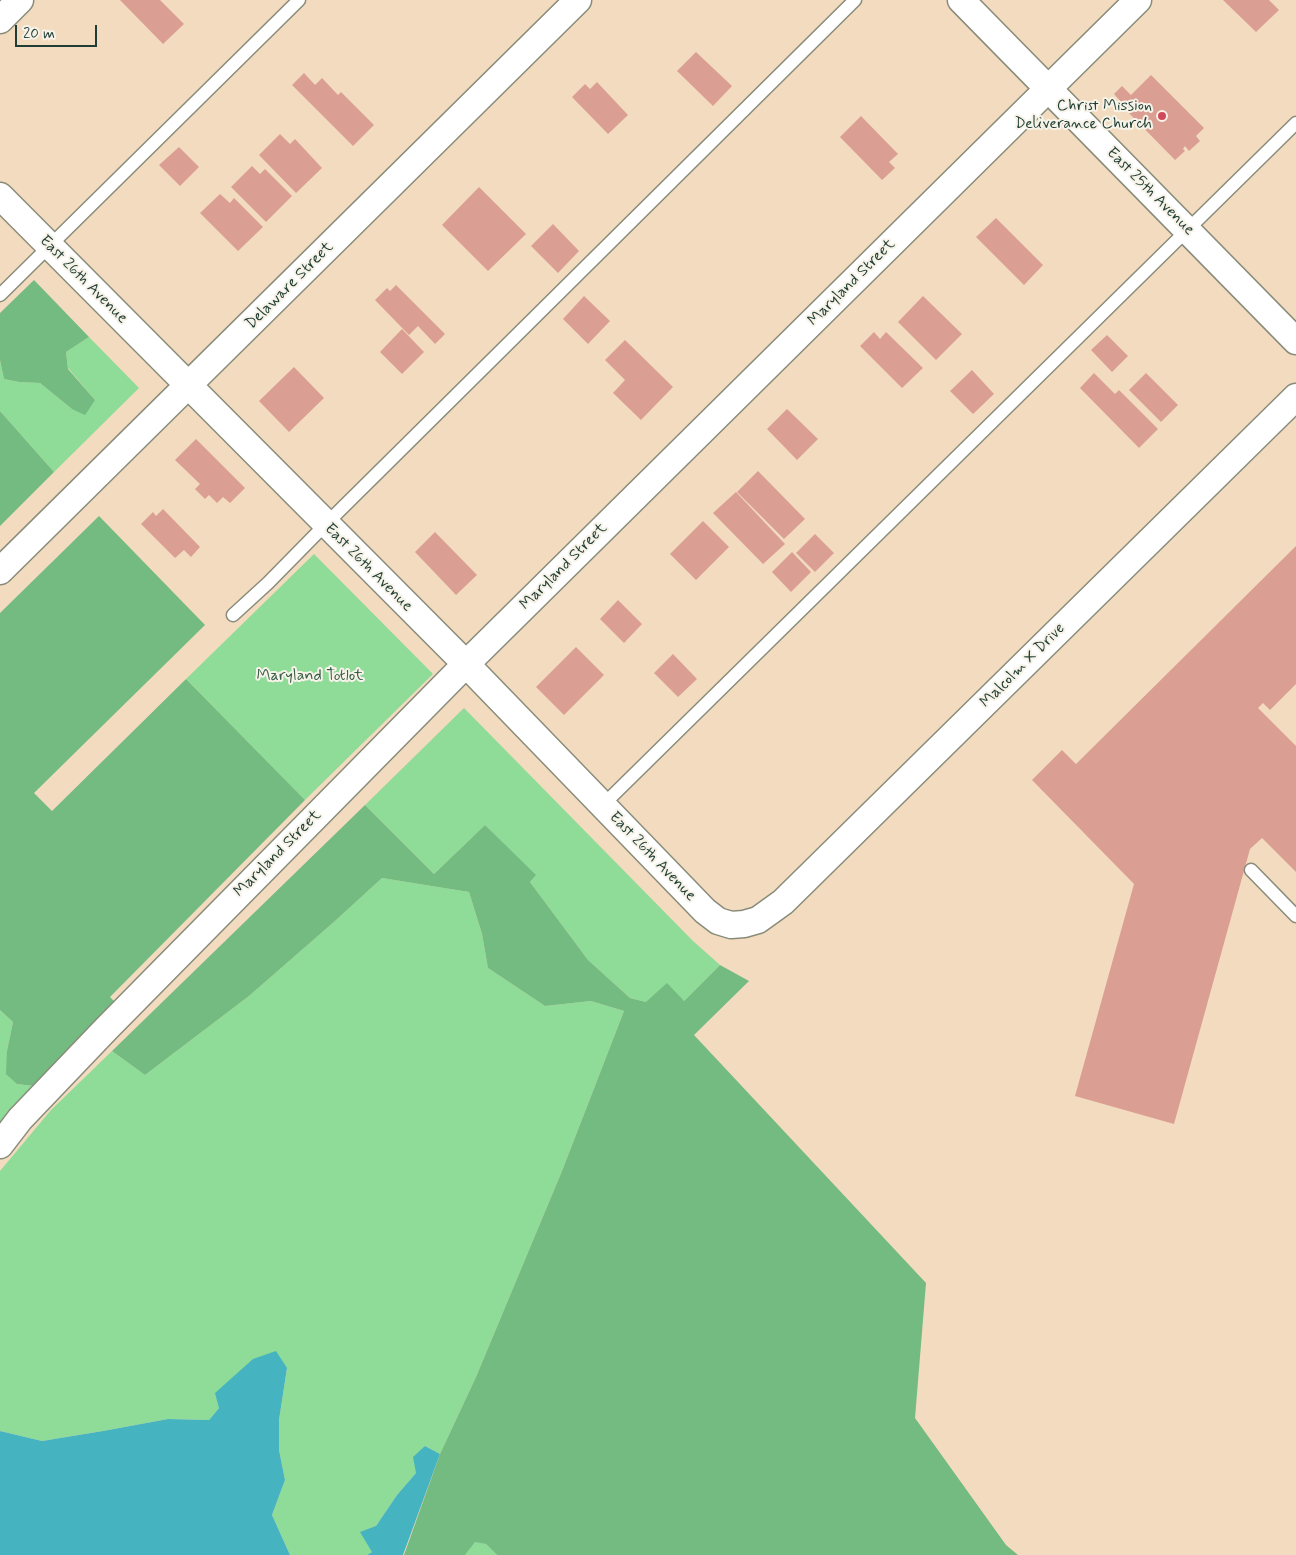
<!DOCTYPE html>
<html>
<head>
<meta charset="utf-8">
<style>
	body { margin:0 }
	#map { position:relative; width:1296px; height:1555px; overflow:hidden; background:#f3dbbf; font-family:Mynerve,sans-serif }
	canvas { display:block }
	.scale { position:absolute; left:15px; top:25px; width:82px; height:22px; box-sizing:border-box; border:2px solid #1f3d34; border-top:0; padding-left:6px; font-size:15px; line-height:18px; white-space:nowrap; color:#1f3d34; -webkit-text-stroke:4px #f7f3e8; paint-order:stroke }
</style>
</head>
<body>
<div id="map">
<canvas width="1296" height="1555"></canvas>
<div class="scale">20 m</div>
</div>
<script>
const context = document.querySelector('canvas').getContext('2d');
context.lineJoin = 'round';
function paint(path, color) { context.fillStyle = color; context.fill(path, 'evenodd'); }
const shape = rows => new Path2D(rows.map(r => 'M' + r).join(''));
function stroke(path, color, width, dash) { context.strokeStyle = color; context.lineWidth = width; context.lineCap = dash ? 'butt' : 'round'; context.setLineDash(dash || []); context.stroke(path); }
function write(font, color, halo, rows, align = 'center') {
  context.font = font + ' Mynerve,sans-serif'; context.lineWidth = 4; context.setLineDash([]); context.textBaseline = 'middle'; context.strokeStyle = halo; context.fillStyle = color; for (const [text, x, y, turn = 0] of rows) {
    context.save(); context.translate(x, y); context.rotate((+turn || 0) * Math.PI / 180); context.textAlign = isNaN(turn) ? turn : align; if (halo) context.strokeText(text, 0, 0); context.fillText(text, 0, 0); context.restore();
  }
}
const green = shape([
	[89,337,139,388,54,472,0,411,0,360,4,379,19,382,40,383,72,409,95,400,68,368,66,352],
	[314,554,433,674,305,800,186,679],
	[464,708,693,941,720,965,684,1001,646,1002,630,998,588,960,530,882,535,876,485,825,434,874,365,805],
	[382,878,469,892,482,934,488,968,545,1006,591,1001,624,1011,562,1171,476,1377,440,1454,425,1446,416,1473,397,1495,376,1526,372,1552,367,1555,290,1555,272,1515,285,1480,279,1450,279,1420,287,1368,219,1408,209,1420,168,1419,103,1431,42,1441,0,1431,0,1171,51,1110,112,1051,145,1075,249,996,335,921],
	[0,1010,13,1022,7,1051,17,1084,33,1086,0,1127],
	[475,1541,486,1544,497,1555,465,1555]
]);
const forest = shape([
	[34,280,89,337,66,352,68,369,95,400,85,415,72,409,40,383,19,382,4,379,0,360,0,313],
	[0,411,54,472,0,526],
	[99,516,205,625,34,793,52,811,186,679,305,800,110,997,115,1002,33,1086,17,1084,6,1074,7,1051,13,1022,0,1010,0,613],
	[365,805,434,874,485,825,536,875,530,882,588,960,630,998,646,1002,667,983,684,1001,720,965,749,981,694,1035,926,1283,915,1418,1006,1545,1018,1555,497,1555,486,1544,475,1542,465,1555,404,1555,440,1454,476,1377,562,1171,624,1011,591,1001,545,1006,488,968,482,934,469,892,382,878,335,921,249,996,145,1075,112,1051]
]);
const water = shape([
	[276,1351,287,1368,279,1420,279,1450,285,1480,272,1515,290,1555,0,1555,0,1431,42,1441,103,1431,168,1419,209,1420,219,1408,215,1393,253,1359],
	[425,1446,440,1454,403,1555,367,1555,372,1552,360,1532,376,1526,397,1495,416,1473,413,1457]
]);
const building = shape([
	[120,0,160,0,184,24,163,44],
	[1223,0,1269,0,1279,10,1256,32],
	[696,52,732,86,713,106,677,71],
	[304,73,315,85,322,78,338,95,341,92,374,125,353,146,292,85],
	[1151,75,1204,128,1196,136,1200,141,1189,151,1185,146,1183,149,1185,151,1175,160,1121,105,1122,103,1114,94,1122,86,1131,95],
	[597,82,628,115,608,134,572,97,585,84,590,89],
	[861,116,898,154,889,162,895,168,882,180,840,137],
	[280,134,290,144,295,139,322,168,296,193,259,155],
	[179,147,199,167,180,186,159,165],
	[252,166,260,174,265,169,292,196,266,222,231,187],
	[479,187,526,234,488,271,442,225],
	[220,194,230,203,234,198,263,227,238,251,200,213],
	[996,218,1043,265,1024,285,976,237],
	[553,224,579,251,558,273,531,246],
	[396,285,445,334,435,344,418,326,409,335,375,300,387,288,390,291],
	[584,296,610,321,588,344,563,319],
	[923,296,962,334,936,360,898,322],
	[402,329,424,352,402,374,380,352],
	[874,332,880,339,886,332,923,368,902,388,860,346],
	[1107,335,1128,356,1112,372,1091,350],
	[625,340,673,387,641,420,613,393,625,380,605,360],
	[294,367,324,398,289,432,259,401],
	[972,370,994,394,973,414,950,391],
	[1094,373,1115,394,1119,390,1158,429,1139,448,1080,388],
	[1146,373,1178,405,1161,422,1129,390],
	[787,409,818,439,797,460,767,429],
	[196,439,245,488,230,503,223,497,217,503,209,495,205,499,195,489,200,484,175,460],
	[758,471,805,519,784,539,737,492],
	[736,492,785,544,763,564,713,513],
	[163,509,200,547,191,557,184,550,175,558,141,524,153,512,156,516],
	[703,521,729,547,696,580,670,554],
	[435,532,477,575,456,595,415,552],
	[815,534,834,553,815,572,796,553],
	[1296,546,1296,684,1270,710,1263,703,1258,708,1296,746,1296,872,1262,838,1250,849,1174,1124,1075,1096,1134,884,1032,780,1062,750,1076,764],
	[792,552,811,572,791,592,772,572],
	[618,600,642,624,624,643,600,619],
	[576,647,604,675,564,715,536,687],
	[673,654,697,679,678,697,654,673]
]);
const service = shape([
	[0,295,299,0],
	[233,615,268,583,325,525,855,0],
	[603,805,1296,123],
	[1251,870,1296,916]
]);
const minor = shape([
	[961,0,1296,341],
	[0,20,20,0],
	[0,196,466,664,705,911,718,921,731,925,744,924,758,920,783,902,1296,397],
	[0,571,578,0],
	[0,1145,20,1119,107,1028,466,664,1138,0]
]);
const markers = [
	[1162,116,5,"#d1495b"]
];
const poiNames = [
	["Christ Mission",1152,107],
	["Deliverance Church",1152,125]
];
const streetNames = [
	["East 25th Avenue",1150,192,45],
	["East 26th Avenue",83,280,45],
	["Maryland Street",852,283,-45],
	["Delaware Street",290,286,-45],
	["Maryland Street",564,567,-45],
	["East 26th Avenue",368,568,45],
	["Malcolm X Drive",1023,666,-45],
	["Maryland Street",278,854,-45],
	["East 26th Avenue",652,857,46]
];
const parkNames = [
	["Maryland Totlot",310,677]
];
paint(green, '#8fdb98');
paint(forest, '#73bb80');
paint(water, '#46b4c0');
paint(building, '#da9f92');
stroke(service, '#898c7a', 15);
stroke(minor, '#898c7a', 29);
stroke(service, '#fff', 12);
stroke(minor, '#fff', 26);
for (const [x, y, r, color] of markers) { const dot = new Path2D(); dot.arc(x, y, r, 0, 2 * Math.PI); context.fillStyle = color; context.fill(dot); stroke(dot, '#f7f3e8', 2); }
write('16px', '#1f3d34', '#f7f3e8', poiNames, 'right');
write('16px', '#1f3d34', '#f7f3e8', streetNames);
write('16px', '#355d48', '#f7f3e8', parkNames);
</script>
</body>
</html>
